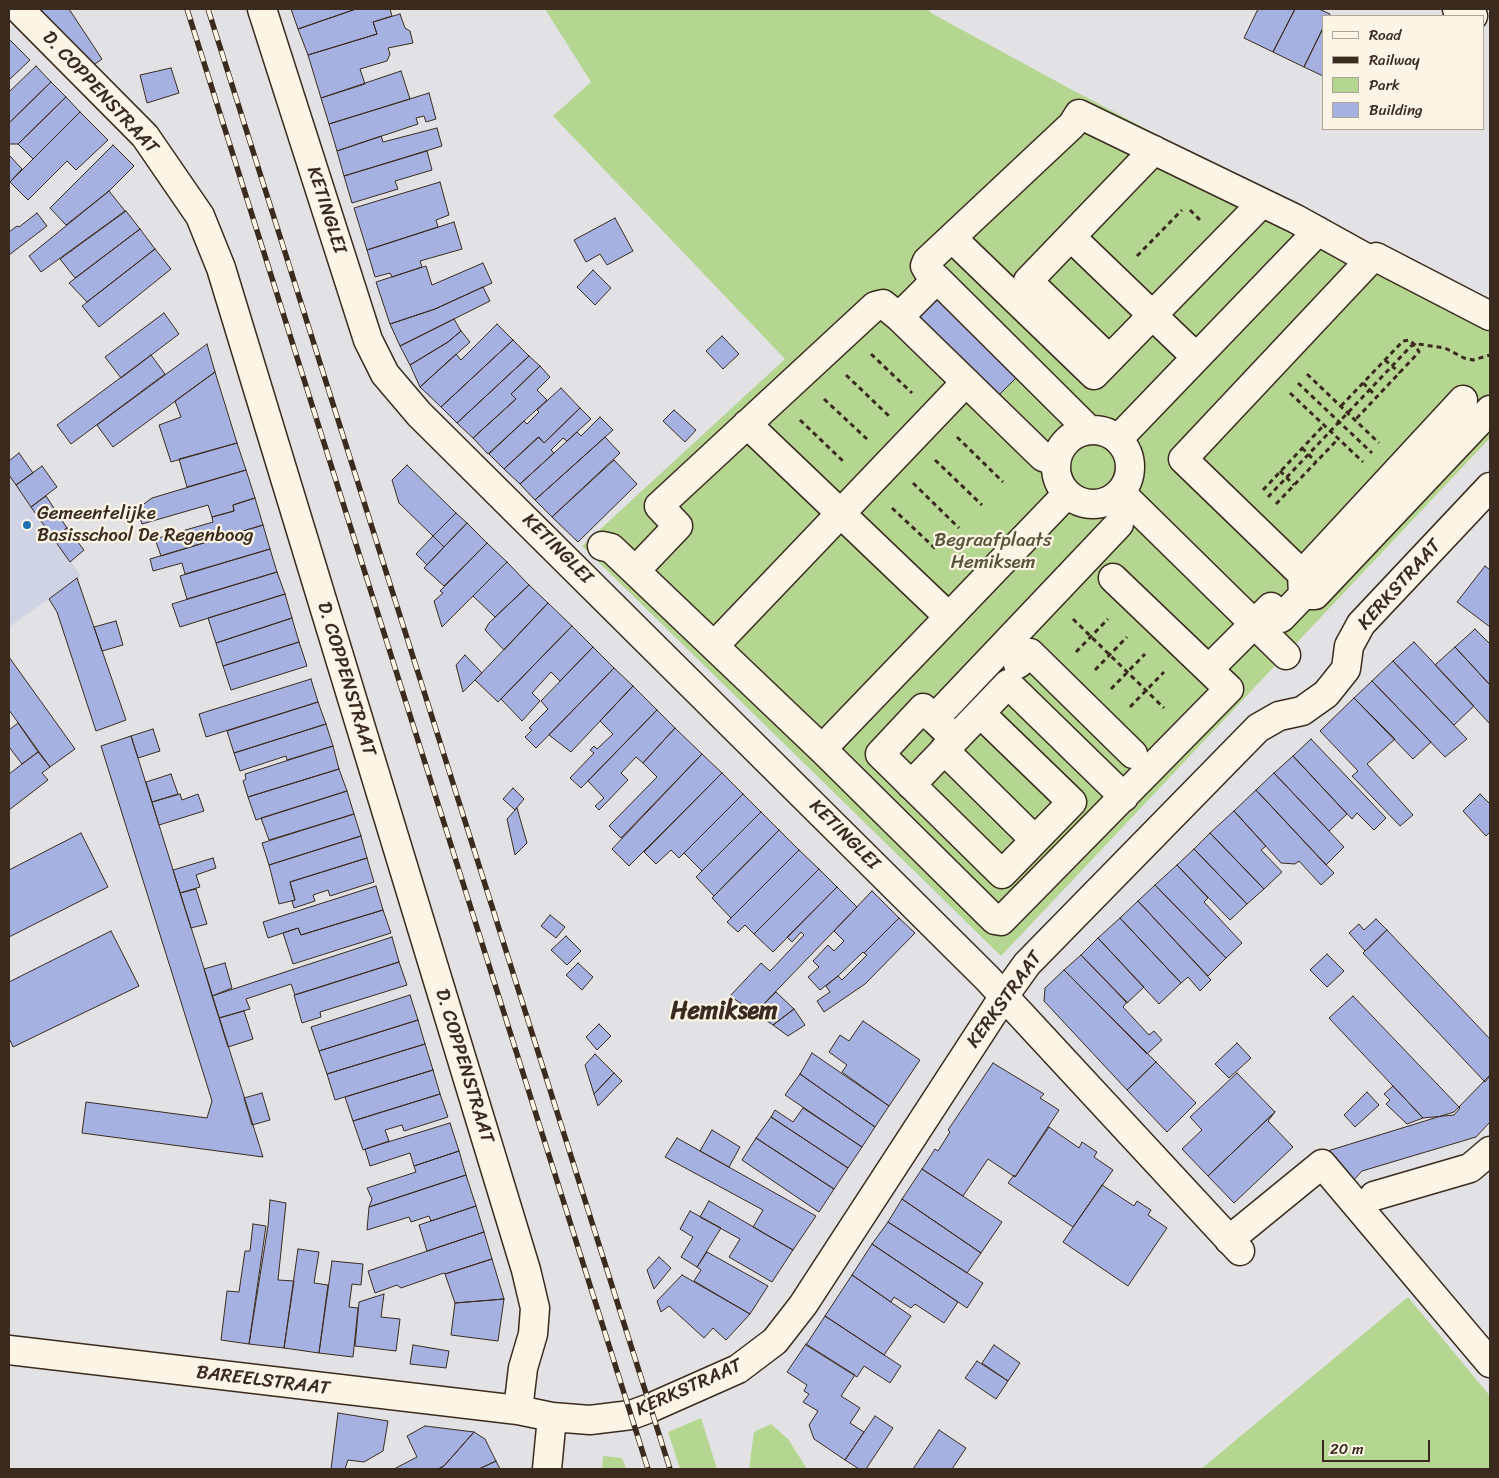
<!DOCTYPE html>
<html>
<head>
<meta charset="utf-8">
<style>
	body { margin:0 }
	#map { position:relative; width:1499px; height:1478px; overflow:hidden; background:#e2e1e4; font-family:Sriracha,sans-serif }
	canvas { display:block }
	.frame { position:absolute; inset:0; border:10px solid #3b2a1e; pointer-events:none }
	.legend { position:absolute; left:1322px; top:15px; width:162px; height:115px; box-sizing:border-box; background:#fcf5e5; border:1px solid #afa495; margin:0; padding:6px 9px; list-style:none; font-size:15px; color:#3b2a1e }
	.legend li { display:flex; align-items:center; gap:10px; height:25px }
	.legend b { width:25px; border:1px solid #afa495 }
	.scale { position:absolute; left:1322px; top:1440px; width:108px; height:22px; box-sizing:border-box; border:2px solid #3b2a1e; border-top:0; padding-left:6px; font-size:15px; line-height:18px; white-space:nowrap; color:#3b2a1e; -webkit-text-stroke:4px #fcf5e5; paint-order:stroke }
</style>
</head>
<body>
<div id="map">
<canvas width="1499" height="1478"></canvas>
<div class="frame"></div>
<ul class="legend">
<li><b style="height:6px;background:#fcf5e5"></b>Road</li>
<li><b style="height:6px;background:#3b2a1e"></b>Railway</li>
<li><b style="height:14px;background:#b5d690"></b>Park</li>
<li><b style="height:14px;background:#a5b2e1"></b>Building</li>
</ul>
<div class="scale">20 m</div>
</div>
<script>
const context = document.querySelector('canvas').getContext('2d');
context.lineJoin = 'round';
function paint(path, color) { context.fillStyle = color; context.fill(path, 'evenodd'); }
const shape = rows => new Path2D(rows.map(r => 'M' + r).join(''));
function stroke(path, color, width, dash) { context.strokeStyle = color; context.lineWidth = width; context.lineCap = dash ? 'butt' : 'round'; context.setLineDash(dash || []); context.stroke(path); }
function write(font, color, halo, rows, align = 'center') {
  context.font = font + ' Sriracha,sans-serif'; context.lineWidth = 4.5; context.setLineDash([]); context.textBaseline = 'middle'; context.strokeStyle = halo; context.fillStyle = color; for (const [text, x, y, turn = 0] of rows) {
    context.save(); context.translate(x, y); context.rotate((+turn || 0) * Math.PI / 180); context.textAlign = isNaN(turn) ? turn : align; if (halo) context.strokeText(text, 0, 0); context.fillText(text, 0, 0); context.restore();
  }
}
const built = shape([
	[9,474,81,576,9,627]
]);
const green = shape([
	[545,9,928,9,931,13,1065,86,1490,311,1490,438,1001,956,582,546,785,359,553,116,591,82],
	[1408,1297,1490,1396,1490,1469,1201,1469],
	[701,1418,717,1469,680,1469,668,1432],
	[771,1424,788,1439,807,1469,749,1469,754,1432],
	[603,1456,622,1458,626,1469,602,1469]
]);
const building = shape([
	[34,9,69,9,102,59,91,67,34,9],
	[291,9,356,9,298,29,291,9],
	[356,9,390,9,392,16,373,22,377,34,308,55,298,29,356,9],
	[1258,9,1295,9,1273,52,1244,38,1258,9],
	[1295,9,1319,9,1330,14,1329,16,1323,16,1323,28,1304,67,1273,52,1295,9],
	[400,14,405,28,410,31,413,43,388,48,390,54,387,61,360,69,365,84,321,98,308,55,377,34,373,22,400,14],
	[1323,28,1323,76,1304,67,1323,28],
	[9,39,30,60,9,80,9,39],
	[36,66,51,82,9,123,9,92,36,66],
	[171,68,179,93,147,103,140,75,171,68],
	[401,71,410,99,329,124,321,98,401,71],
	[51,82,66,97,18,144,9,144,9,123,51,82],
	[429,93,436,119,426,122,424,116,416,118,418,124,337,151,329,124,429,93],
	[66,97,80,112,33,159,18,144,66,97],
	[80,112,108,140,76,170,67,161,28,200,10,182,80,112],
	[437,128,442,146,344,176,337,151,381,136,383,142,437,128],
	[113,145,134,166,109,191,66,225,50,208,113,145],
	[427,151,432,170,395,181,398,189,352,203,344,176,427,151],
	[9,155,22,169,9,183,9,155],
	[440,182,449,215,436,220,438,227,367,250,354,208,440,182],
	[109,191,125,211,41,272,29,256,109,191],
	[126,211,140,229,75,278,60,259,126,211],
	[37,213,47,226,9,255,9,232,17,226,19,227,37,213],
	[615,218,633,251,607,265,600,254,586,262,574,240,615,218],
	[454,222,462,249,420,261,422,267,392,277,390,273,375,277,367,250,454,222],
	[140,229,155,249,87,302,69,283,140,229],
	[155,249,171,269,99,327,82,306,155,249],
	[483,263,492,283,435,309,390,324,376,282,426,266,432,285,483,263],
	[593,270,611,288,595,305,577,287,593,270],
	[483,287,490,301,400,346,390,324,435,309,483,287],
	[936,287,1023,371,994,400,907,317,936,287],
	[164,313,179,334,121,378,105,357,164,313],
	[454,319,461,331,448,342,410,365,400,346,454,319],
	[497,324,513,340,441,407,420,387,456,354,461,360,497,324],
	[461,331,470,342,420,387,410,365,448,342,461,331],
	[722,336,739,354,723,369,706,351,722,336],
	[513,340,529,356,457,423,441,407,513,340],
	[207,344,215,372,113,447,97,425,207,344],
	[151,355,165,374,71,444,57,425,151,355],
	[529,356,540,366,511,394,516,399,473,438,457,423,529,356],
	[540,366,550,377,537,390,547,400,488,454,473,438,516,399,511,394,540,366],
	[215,372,237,443,171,462,159,425,181,417,175,401,215,372],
	[561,388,580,408,544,443,538,437,504,469,489,454,524,421,527,424,539,412,537,410,561,388],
	[580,408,591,419,567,441,563,438,551,450,554,453,520,484,504,469,539,437,544,443,580,408],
	[674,410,696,430,685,442,663,421,674,410],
	[600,417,613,430,535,500,520,484,577,432,581,436,600,417],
	[605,437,620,453,552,517,535,500,605,437],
	[237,443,246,470,187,487,179,459,237,443],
	[19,453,33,473,16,485,9,475,9,461,19,453],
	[614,460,637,484,578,542,552,517,614,460],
	[407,465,456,513,433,536,399,503,392,480,407,465],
	[42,466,57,487,31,507,16,485,42,466],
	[246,470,255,498,233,505,234,511,212,517,208,505,142,524,137,509,152,498,246,470],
	[46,496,67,528,53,538,31,507,46,496],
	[255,498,263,525,161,556,155,539,213,522,212,517,234,511,233,505,255,498],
	[456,513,467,523,444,547,433,536,456,513],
	[467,523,487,543,444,586,424,568,467,523],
	[263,525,270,549,185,574,182,563,153,571,150,559,263,525],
	[67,528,84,550,70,562,53,538,67,528],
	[433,536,444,547,427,565,416,554,433,536],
	[487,543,507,562,442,627,434,601,443,593,440,591,487,543],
	[270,549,277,572,187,599,180,576,270,549],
	[507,562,529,585,495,617,473,596,507,562],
	[1485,566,1490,570,1490,627,1457,602,1485,566],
	[277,572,285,594,180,627,172,604,277,572],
	[77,578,126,720,96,731,57,612,49,599,77,578],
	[529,585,548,603,504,650,485,630,489,623,529,585],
	[285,594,292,618,216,643,208,618,285,594],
	[548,603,572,626,498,702,475,680,548,603],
	[292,618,299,642,223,666,216,643,292,618],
	[116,621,123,645,102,651,94,627,116,621],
	[572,626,593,647,560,681,551,672,532,693,540,701,522,721,501,699,572,626],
	[1475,629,1490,644,1490,685,1455,647,1475,629],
	[299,642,307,666,231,690,223,666,299,642],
	[1414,642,1474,706,1454,725,1393,661,1414,642],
	[593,647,614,668,536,748,525,737,532,730,529,728,548,709,541,701,593,647],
	[1455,647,1490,685,1490,724,1435,665,1455,647],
	[465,655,482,673,463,692,456,665,465,655],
	[9,657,75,749,50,767,9,710,9,657],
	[1393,661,1467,739,1445,757,1372,681,1393,661],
	[614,668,633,686,571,752,549,735,614,668],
	[311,679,318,702,206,737,199,714,311,679],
	[1372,681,1431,742,1413,759,1354,698,1372,681],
	[633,686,657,710,581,788,570,778,594,753,590,750,594,746,597,749,613,734,600,721,633,686],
	[1354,698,1395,739,1367,764,1413,815,1400,826,1352,776,1358,771,1320,731,1354,698],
	[318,702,326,724,234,753,227,731,318,702],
	[657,710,675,728,643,763,636,757,621,773,628,780,599,810,595,806,604,798,588,781,657,710],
	[18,723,38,752,22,764,9,747,9,730,18,723],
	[326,724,333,746,287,760,286,756,240,771,234,753,326,724],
	[675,728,702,754,621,838,609,826,657,777,643,763,675,728],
	[153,729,160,751,138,758,131,736,153,729],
	[131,736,138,758,263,1157,82,1133,86,1102,207,1118,212,1101,101,746,131,736],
	[1311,739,1386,818,1374,830,1357,813,1352,819,1293,756,1311,739],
	[333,746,339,769,248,797,243,781,246,779,245,774,333,746],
	[38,752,50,767,42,773,48,780,9,810,9,774,38,752],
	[702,754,722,773,629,866,612,849,702,754],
	[1293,756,1347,814,1329,831,1274,773,1293,756],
	[339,769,347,791,256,820,248,797,339,769],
	[722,773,743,794,679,858,671,850,656,864,644,852,722,773],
	[1274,773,1344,847,1326,865,1256,790,1274,773],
	[171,774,178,794,152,802,146,782,171,774],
	[513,788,524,799,515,810,503,799,513,788],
	[1256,790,1334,873,1321,885,1299,861,1295,864,1281,863,1234,811,1256,790],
	[347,791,354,814,269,840,261,818,347,791],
	[180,794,182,800,198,794,204,811,159,825,152,802,180,794],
	[743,794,761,812,702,871,684,853,743,794],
	[1480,794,1490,804,1490,832,1486,836,1463,811,1480,794],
	[517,808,527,843,515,855,507,819,517,808],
	[1234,811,1266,846,1261,850,1282,872,1264,889,1210,833,1234,811],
	[761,812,779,830,714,896,696,877,761,812],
	[354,814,361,836,269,865,262,843,354,814],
	[779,830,799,850,731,918,712,898,779,830],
	[81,833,108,887,9,937,9,870,81,833],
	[1210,833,1264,889,1247,904,1194,849,1210,833],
	[361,836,367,858,290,882,295,900,279,904,269,865,361,836],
	[1194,849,1247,904,1230,920,1177,865,1194,849],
	[799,850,819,869,754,934,745,925,738,932,727,922,799,850],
	[213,858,216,868,196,875,200,887,180,893,173,870,213,858],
	[367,858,374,882,330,896,328,890,313,895,315,901,294,908,292,901,295,900,290,882,367,858],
	[1177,865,1208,898,1204,902,1242,943,1226,958,1155,885,1177,865],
	[819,869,837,887,773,952,754,934,819,869],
	[1155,885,1226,958,1208,976,1138,901,1155,885],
	[376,886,383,910,301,935,298,928,268,938,263,922,376,886],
	[837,887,857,907,755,1013,730,996,761,963,770,971,773,968,804,935,801,932,792,942,787,937,837,887],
	[196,889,207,924,191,928,180,893,196,889],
	[872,891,899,918,864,953,863,952,838,976,820,990,808,977,819,967,813,961,828,945,834,951,844,941,834,931,872,891],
	[1138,901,1211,980,1200,991,1188,977,1181,983,1120,918,1138,901],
	[383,910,391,933,293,964,283,933,298,928,301,935,383,910],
	[550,915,565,927,556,938,541,926,550,915],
	[899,918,915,933,865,984,824,1012,817,1001,830,992,826,986,838,976,842,980,867,955,864,953,899,918],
	[1120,918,1181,983,1159,1004,1098,938,1120,918],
	[1376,919,1387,930,1365,951,1349,933,1359,924,1364,930,1376,919],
	[1387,930,1490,1039,1490,1076,1485,1082,1363,953,1387,930],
	[111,931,139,986,13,1047,9,1038,9,982,111,931],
	[566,936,581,951,567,965,551,950,566,936],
	[392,937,399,962,295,995,291,984,246,999,250,1009,219,1018,212,996,392,937],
	[1098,938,1144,987,1127,1003,1081,955,1098,938],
	[1327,954,1344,971,1327,987,1310,970,1327,954],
	[1081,955,1127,1002,1123,1007,1149,1035,1154,1031,1162,1040,1147,1054,1064,970,1081,955],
	[399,962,407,985,320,1012,321,1017,302,1023,294,995,399,962],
	[225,963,232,988,212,996,204,969,225,963],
	[578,963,593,977,582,990,566,975,578,963],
	[1064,970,1156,1062,1127,1090,1044,1001,1045,988,1064,970],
	[776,992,794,1009,773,1025,755,1013,776,992],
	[410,995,418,1020,319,1051,311,1027,410,995],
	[1353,996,1460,1108,1454,1115,1423,1118,1329,1018,1353,996],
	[794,1009,805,1025,788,1036,773,1025,794,1009],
	[244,1011,253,1039,228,1047,219,1018,244,1011],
	[418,1020,425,1044,327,1074,319,1051,418,1020],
	[863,1021,920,1060,889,1106,842,1072,847,1065,829,1052,840,1035,849,1041,863,1021],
	[599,1024,611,1036,597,1050,586,1037,599,1024],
	[1237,1043,1251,1058,1229,1078,1215,1064,1237,1043],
	[425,1044,433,1070,335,1100,327,1074,425,1044],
	[812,1053,889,1106,875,1127,800,1074,812,1053],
	[595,1054,614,1073,594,1094,585,1065,595,1054],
	[1156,1062,1196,1103,1167,1132,1127,1090,1156,1062],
	[993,1063,1044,1094,1040,1098,1059,1110,1015,1177,988,1159,963,1196,922,1169,935,1149,938,1151,950,1132,948,1130,993,1063],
	[433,1070,440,1094,353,1121,345,1097,433,1070],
	[614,1073,622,1081,598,1106,594,1094,614,1073],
	[1237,1073,1275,1112,1208,1176,1182,1149,1202,1130,1190,1117,1237,1073],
	[800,1074,875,1127,862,1147,785,1095,800,1074],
	[1490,1075,1490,1122,1476,1137,1362,1171,1350,1184,1321,1153,1454,1112,1490,1075],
	[1393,1086,1423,1118,1407,1124,1386,1104,1390,1100,1384,1094,1393,1086],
	[1367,1092,1379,1105,1355,1127,1344,1115,1367,1092],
	[262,1093,270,1120,252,1125,244,1098,262,1093],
	[440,1094,448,1117,404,1131,402,1125,385,1130,389,1141,363,1150,353,1121,440,1094],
	[803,1108,862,1147,848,1168,771,1117,775,1110,793,1122,803,1108],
	[1275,1112,1268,1121,1293,1147,1234,1203,1208,1176,1275,1112],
	[771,1117,848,1168,834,1189,756,1138,771,1117],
	[450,1123,459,1151,414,1166,410,1153,370,1166,365,1149,450,1123],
	[1049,1127,1079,1148,1082,1142,1097,1152,1094,1157,1113,1170,1073,1227,1008,1183,1014,1175,1015,1177,1049,1127],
	[712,1130,740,1147,729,1167,700,1151,712,1130],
	[677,1138,816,1216,793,1250,753,1227,763,1210,665,1157,677,1138],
	[756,1138,834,1189,819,1212,742,1160,756,1138],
	[459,1151,466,1175,369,1207,372,1199,367,1188,416,1172,414,1166,459,1151],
	[922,1169,1002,1222,981,1253,902,1199,922,1169],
	[466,1175,476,1206,431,1221,429,1216,411,1222,409,1217,367,1230,369,1207,466,1175],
	[1102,1185,1134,1206,1137,1201,1151,1210,1148,1215,1167,1228,1128,1286,1063,1242,1102,1185],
	[902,1199,981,1253,967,1273,888,1222,902,1199],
	[270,1200,286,1203,278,1280,294,1281,284,1348,249,1344,268,1226,270,1200],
	[709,1201,793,1250,772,1282,729,1257,740,1239,700,1217,709,1201],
	[476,1206,484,1232,427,1251,419,1225,476,1206],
	[690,1211,721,1228,697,1267,681,1257,693,1237,680,1229,690,1211],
	[888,1222,983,1283,967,1308,872,1244,888,1222],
	[253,1224,266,1226,249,1344,221,1340,227,1291,239,1292,245,1251,250,1251,253,1224],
	[484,1232,492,1259,445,1274,444,1273,401,1288,397,1285,375,1293,368,1271,484,1232],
	[872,1244,958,1302,944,1323,915,1304,911,1308,894,1297,891,1302,852,1275,872,1244],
	[298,1249,319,1252,314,1283,328,1285,319,1353,284,1348,298,1249],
	[707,1252,768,1286,750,1314,694,1281,701,1270,697,1267,707,1252],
	[659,1257,671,1268,654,1289,647,1270,659,1257],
	[492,1259,504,1299,455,1303,445,1274,492,1259],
	[332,1261,363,1264,361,1285,352,1284,349,1307,358,1308,353,1357,319,1353,332,1261],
	[682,1275,750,1314,726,1340,713,1328,704,1338,669,1306,661,1312,657,1301,682,1275],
	[852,1275,911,1316,884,1355,825,1316,852,1275],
	[384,1294,381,1317,400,1319,396,1351,355,1346,359,1302,384,1294],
	[504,1299,498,1341,451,1335,455,1303,504,1299],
	[825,1316,901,1366,890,1383,864,1366,857,1377,806,1345,825,1316],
	[806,1344,855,1375,841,1396,860,1408,850,1423,864,1432,845,1460,814,1439,809,1425,818,1411,803,1402,809,1394,804,1391,807,1385,787,1372,806,1344],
	[413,1345,449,1351,446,1368,410,1364,413,1345],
	[994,1345,1020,1363,1008,1381,982,1363,994,1345],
	[977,1361,1008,1381,996,1399,965,1378,977,1361],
	[338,1413,388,1421,383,1451,364,1462,348,1460,345,1469,331,1469,338,1413],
	[875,1416,893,1428,866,1469,859,1469,845,1460,875,1416],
	[425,1426,474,1432,444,1466,438,1469,394,1469,417,1457,407,1436,425,1426],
	[939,1430,966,1448,952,1469,913,1469,939,1430],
	[474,1432,485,1439,496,1461,479,1469,438,1469,444,1466,474,1432],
	[496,1461,500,1469,479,1469,496,1461]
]);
const path = shape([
	[1190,210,1200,220],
	[1137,256,1182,210],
	[871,354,912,393],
	[1385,360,1400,373],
	[1307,374,1379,443],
	[846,375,889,416],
	[1298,383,1372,453],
	[1363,383,1377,397],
	[1290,393,1363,462],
	[824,399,867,439],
	[1341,406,1403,341,1409,340,1415,345,1419,352,1355,420],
	[800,420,844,462],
	[957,437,1003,482],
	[1302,448,1316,462],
	[935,460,982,505],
	[1280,471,1294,485],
	[913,483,959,528],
	[1263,490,1324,425],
	[1268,497,1411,346,1418,344,1445,348,1464,358,1473,360,1490,355],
	[1276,504,1338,439],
	[892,508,938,551],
	[1073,619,1164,708],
	[1076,652,1108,619],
	[1095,670,1127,637],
	[1111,689,1145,654],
	[1130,707,1164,672]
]);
const minor = shape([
	[19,9,145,136,200,216,221,268,526,1270,535,1308,533,1334,523,1368,518,1410],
	[262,9,368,340,385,374,419,414,987,978,1240,1251],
	[1457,9,1473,16],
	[1071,237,1196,357],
	[952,238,1094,375,1262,203],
	[937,279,928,271,925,266,927,261,1072,125,1079,114,1296,219,1370,260,1376,257,1490,316],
	[1109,359,1028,281,1154,150],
	[747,424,949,617],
	'1056 467a37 37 0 1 1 74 0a37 37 0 1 1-74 0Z',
	[1118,439,1318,231],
	[1056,462,1043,457,899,317,937,279,1089,430],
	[1120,492,1286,655],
	[602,546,611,548,822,749,995,920,1001,921,1229,689,1113,578],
	[635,571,678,526,659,506,875,306,883,304,899,317],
	[1302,574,1183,459,1370,260],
	[1303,595,1315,595,1490,410],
	[714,646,966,382],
	[1018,664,1030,653,1133,754],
	[1209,669,1271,607,1281,618,1303,595,1302,574,1463,400],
	[934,719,1119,524],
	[955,739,923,708,880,754,1002,874,1072,802,980,713],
	[822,749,1067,494],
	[944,750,1035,840],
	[911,785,1008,684,1124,797],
	[1374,1196,1470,1168,1490,1151],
	[1229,1240,1322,1164,1490,1363],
	[9,1350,518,1410,552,1417,590,1420,631,1415,650,1408,738,1369,775,1341,803,1305,1004,996,1027,964,1258,728,1279,716,1302,711,1326,694,1346,669,1349,646,1361,624,1490,487],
	[547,1469,552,1417]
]);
const rail = shape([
	[187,9,648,1469],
	[208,9,670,1469]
]);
const markers = [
	[27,525,5,"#1f6fb2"]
];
const streetNames = [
	["D. COPPENSTRAAT",100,93,47],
	["KETINGLEI",326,210,72],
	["KETINGLEI",557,549,45],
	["KERKSTRAAT",1400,585,-48],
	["D. COPPENSTRAAT",346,679,73],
	["KETINGLEI",844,835,45],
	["KERKSTRAAT",1005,1000,-54],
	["D. COPPENSTRAAT",464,1066,73],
	["BAREELSTRAAT",263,1381,7],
	["KERKSTRAAT",689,1388,-24]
];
const poiNames = [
	["Gemeentelijke",37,514],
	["Basisschool De Regenboog",37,536]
];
const parkNames = [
	["Begraafplaats",993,541],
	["Hemiksem",993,563]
];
const districtNames = [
	["Hemiksem",724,1012]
];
paint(built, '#d0d3e3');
paint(green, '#b5d690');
paint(building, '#a5b2e1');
stroke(building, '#3b2a1e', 1);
stroke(minor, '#3b2a1e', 31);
stroke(path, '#3b2a1e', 3, [5, 4]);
stroke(minor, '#fcf5e5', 28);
stroke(rail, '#3b2a1e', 5.5);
stroke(rail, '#fcf5e5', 4, [11]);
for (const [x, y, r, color] of markers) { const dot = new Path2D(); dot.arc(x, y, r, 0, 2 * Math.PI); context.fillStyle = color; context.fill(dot); stroke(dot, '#fcf5e5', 2); }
write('19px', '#3b2a1e', '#fcf5e5', streetNames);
write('19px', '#3b2a1e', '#fcf5e5', poiNames, 'left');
write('19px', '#5a553a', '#fcf5e5', parkNames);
write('bold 24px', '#3b2a1e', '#fcf5e5', districtNames);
</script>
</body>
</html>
